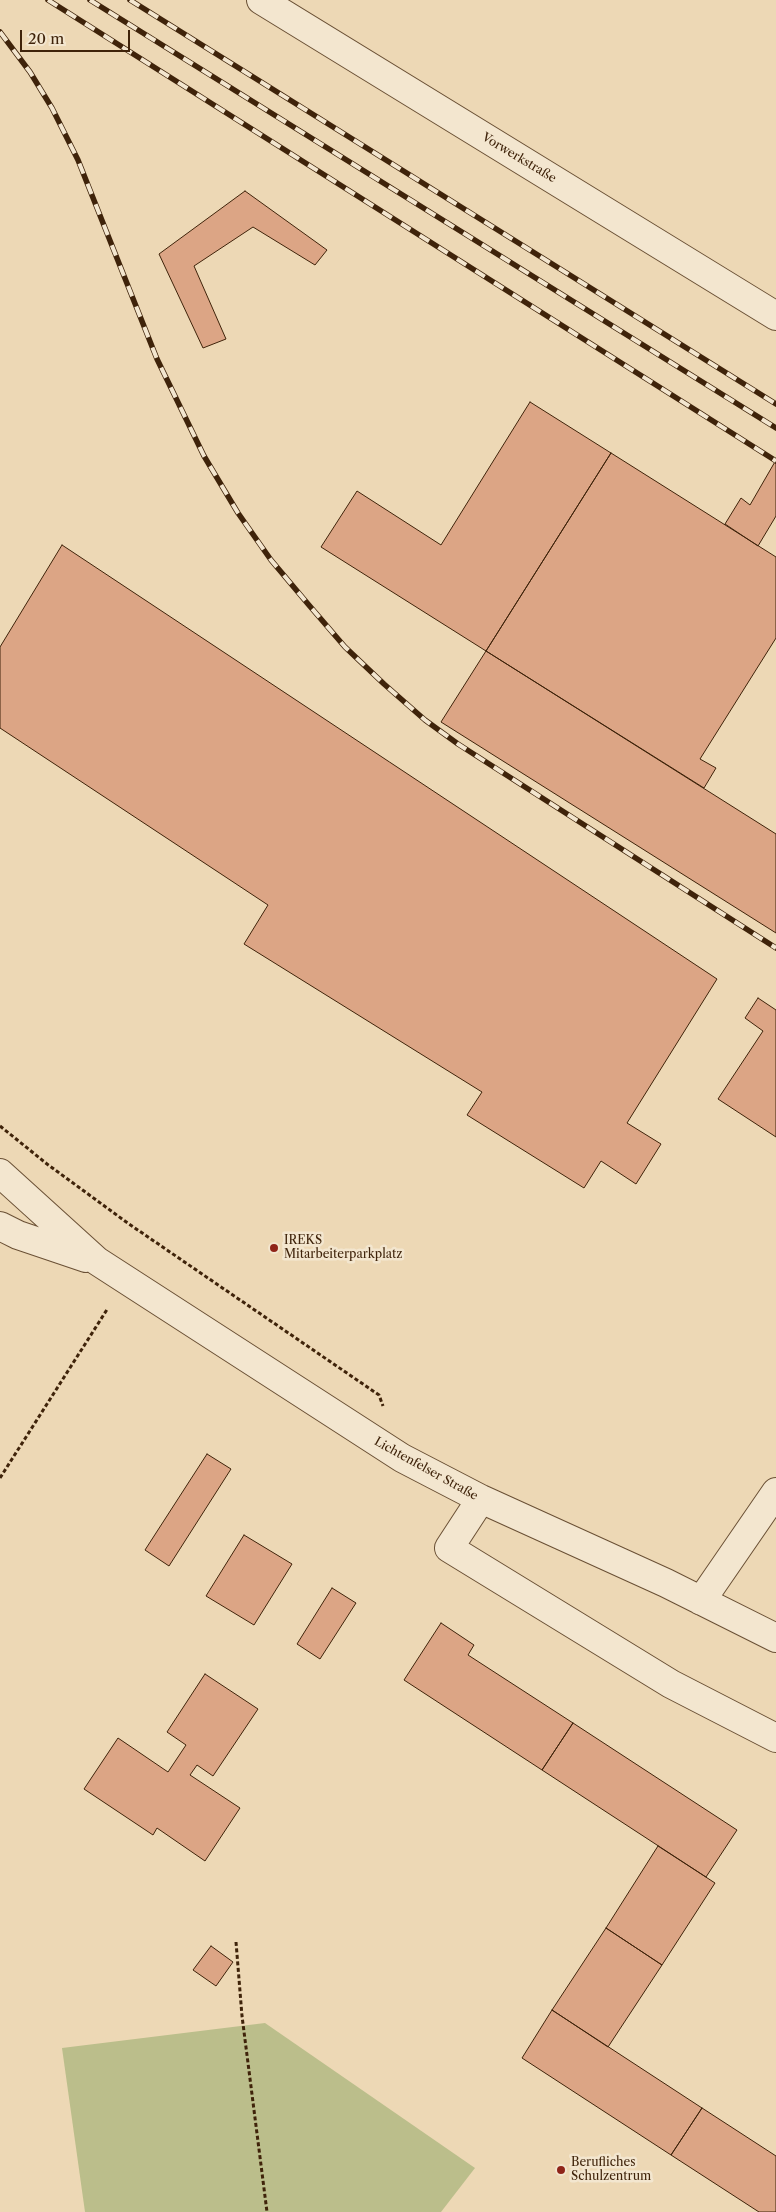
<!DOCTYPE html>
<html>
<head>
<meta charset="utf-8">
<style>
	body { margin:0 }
	#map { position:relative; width:776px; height:2212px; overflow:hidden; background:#edd8b5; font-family:"Libre Caslon Text",serif }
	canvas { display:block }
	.scale { position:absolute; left:20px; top:30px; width:110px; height:22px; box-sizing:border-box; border:2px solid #3f230a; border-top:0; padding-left:6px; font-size:15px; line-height:18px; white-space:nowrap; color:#3f230a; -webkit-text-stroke:4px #f3e6cf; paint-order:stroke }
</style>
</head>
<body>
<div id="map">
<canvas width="776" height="2212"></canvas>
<div class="scale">20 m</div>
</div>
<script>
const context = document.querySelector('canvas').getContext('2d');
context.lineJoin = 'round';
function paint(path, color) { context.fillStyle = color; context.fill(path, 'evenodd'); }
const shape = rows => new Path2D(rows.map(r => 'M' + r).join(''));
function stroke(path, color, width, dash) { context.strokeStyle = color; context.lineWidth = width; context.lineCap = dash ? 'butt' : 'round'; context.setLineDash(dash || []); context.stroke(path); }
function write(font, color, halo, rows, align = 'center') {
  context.font = font + ' "Libre Caslon Text",serif'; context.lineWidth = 5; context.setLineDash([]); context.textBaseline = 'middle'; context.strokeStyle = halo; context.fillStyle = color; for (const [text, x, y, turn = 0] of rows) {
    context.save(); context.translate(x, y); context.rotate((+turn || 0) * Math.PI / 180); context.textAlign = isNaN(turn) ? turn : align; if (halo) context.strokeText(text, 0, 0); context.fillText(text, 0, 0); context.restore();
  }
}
const green = shape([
	[265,2023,475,2168,441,2212,85,2212,62,2048]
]);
const building = shape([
	[245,191,327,250,315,265,253,227,194,266,226,339,203,348,159,254,245,191],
	[530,402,611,453,486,651,321,547,357,491,441,545,530,402],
	[611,453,776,557,776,638,700,759,716,768,704,788,486,651,611,453],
	[776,460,776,516,758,546,725,524,741,498,750,505,776,460],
	[62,545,717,979,627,1123,661,1144,636,1184,601,1161,584,1188,467,1115,482,1092,244,944,268,905,0,728,0,647,62,545],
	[486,651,776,834,776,933,441,722,486,651],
	[758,998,776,1010,776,1137,718,1099,763,1031,745,1018,758,998],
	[207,1454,231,1469,169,1566,145,1550,207,1454],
	[244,1535,292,1564,254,1625,206,1596,244,1535],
	[332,1588,356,1603,320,1659,297,1644,332,1588],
	[441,1623,474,1645,468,1655,573,1723,542,1770,404,1680,441,1623],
	[205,1674,258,1709,213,1776,197,1765,190,1775,240,1808,205,1861,157,1828,153,1835,84,1789,118,1738,168,1772,186,1745,167,1732,205,1674],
	[573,1723,737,1830,706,1877,542,1770,573,1723],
	[658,1846,715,1883,662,1965,606,1928,658,1846],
	[606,1928,662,1965,608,2047,552,2010,606,1928],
	[211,1946,233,1962,216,1986,193,1970,211,1946],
	[552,2010,702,2108,671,2155,522,2058,552,2010],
	[702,2108,776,2156,776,2212,759,2212,671,2155,702,2108]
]);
const path = shape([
	[0,1126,47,1164,129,1224,379,1395,383,1406],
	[0,1478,108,1308],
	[236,1942,242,2016,267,2212]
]);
const minor = shape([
	[261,0,776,316],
	[0,1173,97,1261,402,1458,481,1499,666,1583,776,1638],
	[0,1226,18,1235,86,1258],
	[481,1499,449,1548,671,1684,776,1738],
	[701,1601,776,1492]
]);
const rail = shape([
	[48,0,776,461],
	[90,0,776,428],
	[130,0,776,404],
	[0,32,30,72,52,108,78,160,157,359,204,456,238,513,271,560,308,604,345,647,384,684,425,720,458,744,776,948]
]);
const markers = [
	[274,1248,5,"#8f2418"],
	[561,2170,5,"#8f2418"]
];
const streetNames = [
	["Vorwerkstraße",519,158,31],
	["Lichtenfelser Straße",426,1469,29]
];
const poiNames = [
	["IREKS",284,1241],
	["Mitarbeiterparkplatz",284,1255],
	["Berufliches",571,2163],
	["Schulzentrum",571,2177]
];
paint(green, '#bbbe8b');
paint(building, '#dca585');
stroke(building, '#3f230a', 1);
stroke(minor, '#6a5035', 30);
stroke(path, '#3f230a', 3, [4, 2.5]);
stroke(minor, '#f3e6cf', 28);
stroke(rail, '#3f230a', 5.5);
stroke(rail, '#f3e6cf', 4, [11]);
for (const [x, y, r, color] of markers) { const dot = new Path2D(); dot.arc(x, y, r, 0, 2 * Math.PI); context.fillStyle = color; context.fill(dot); stroke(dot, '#f3e6cf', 2); }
write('12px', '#3f230a', '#f3e6cf', streetNames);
write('12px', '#3f230a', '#f3e6cf', poiNames, 'left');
</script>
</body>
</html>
